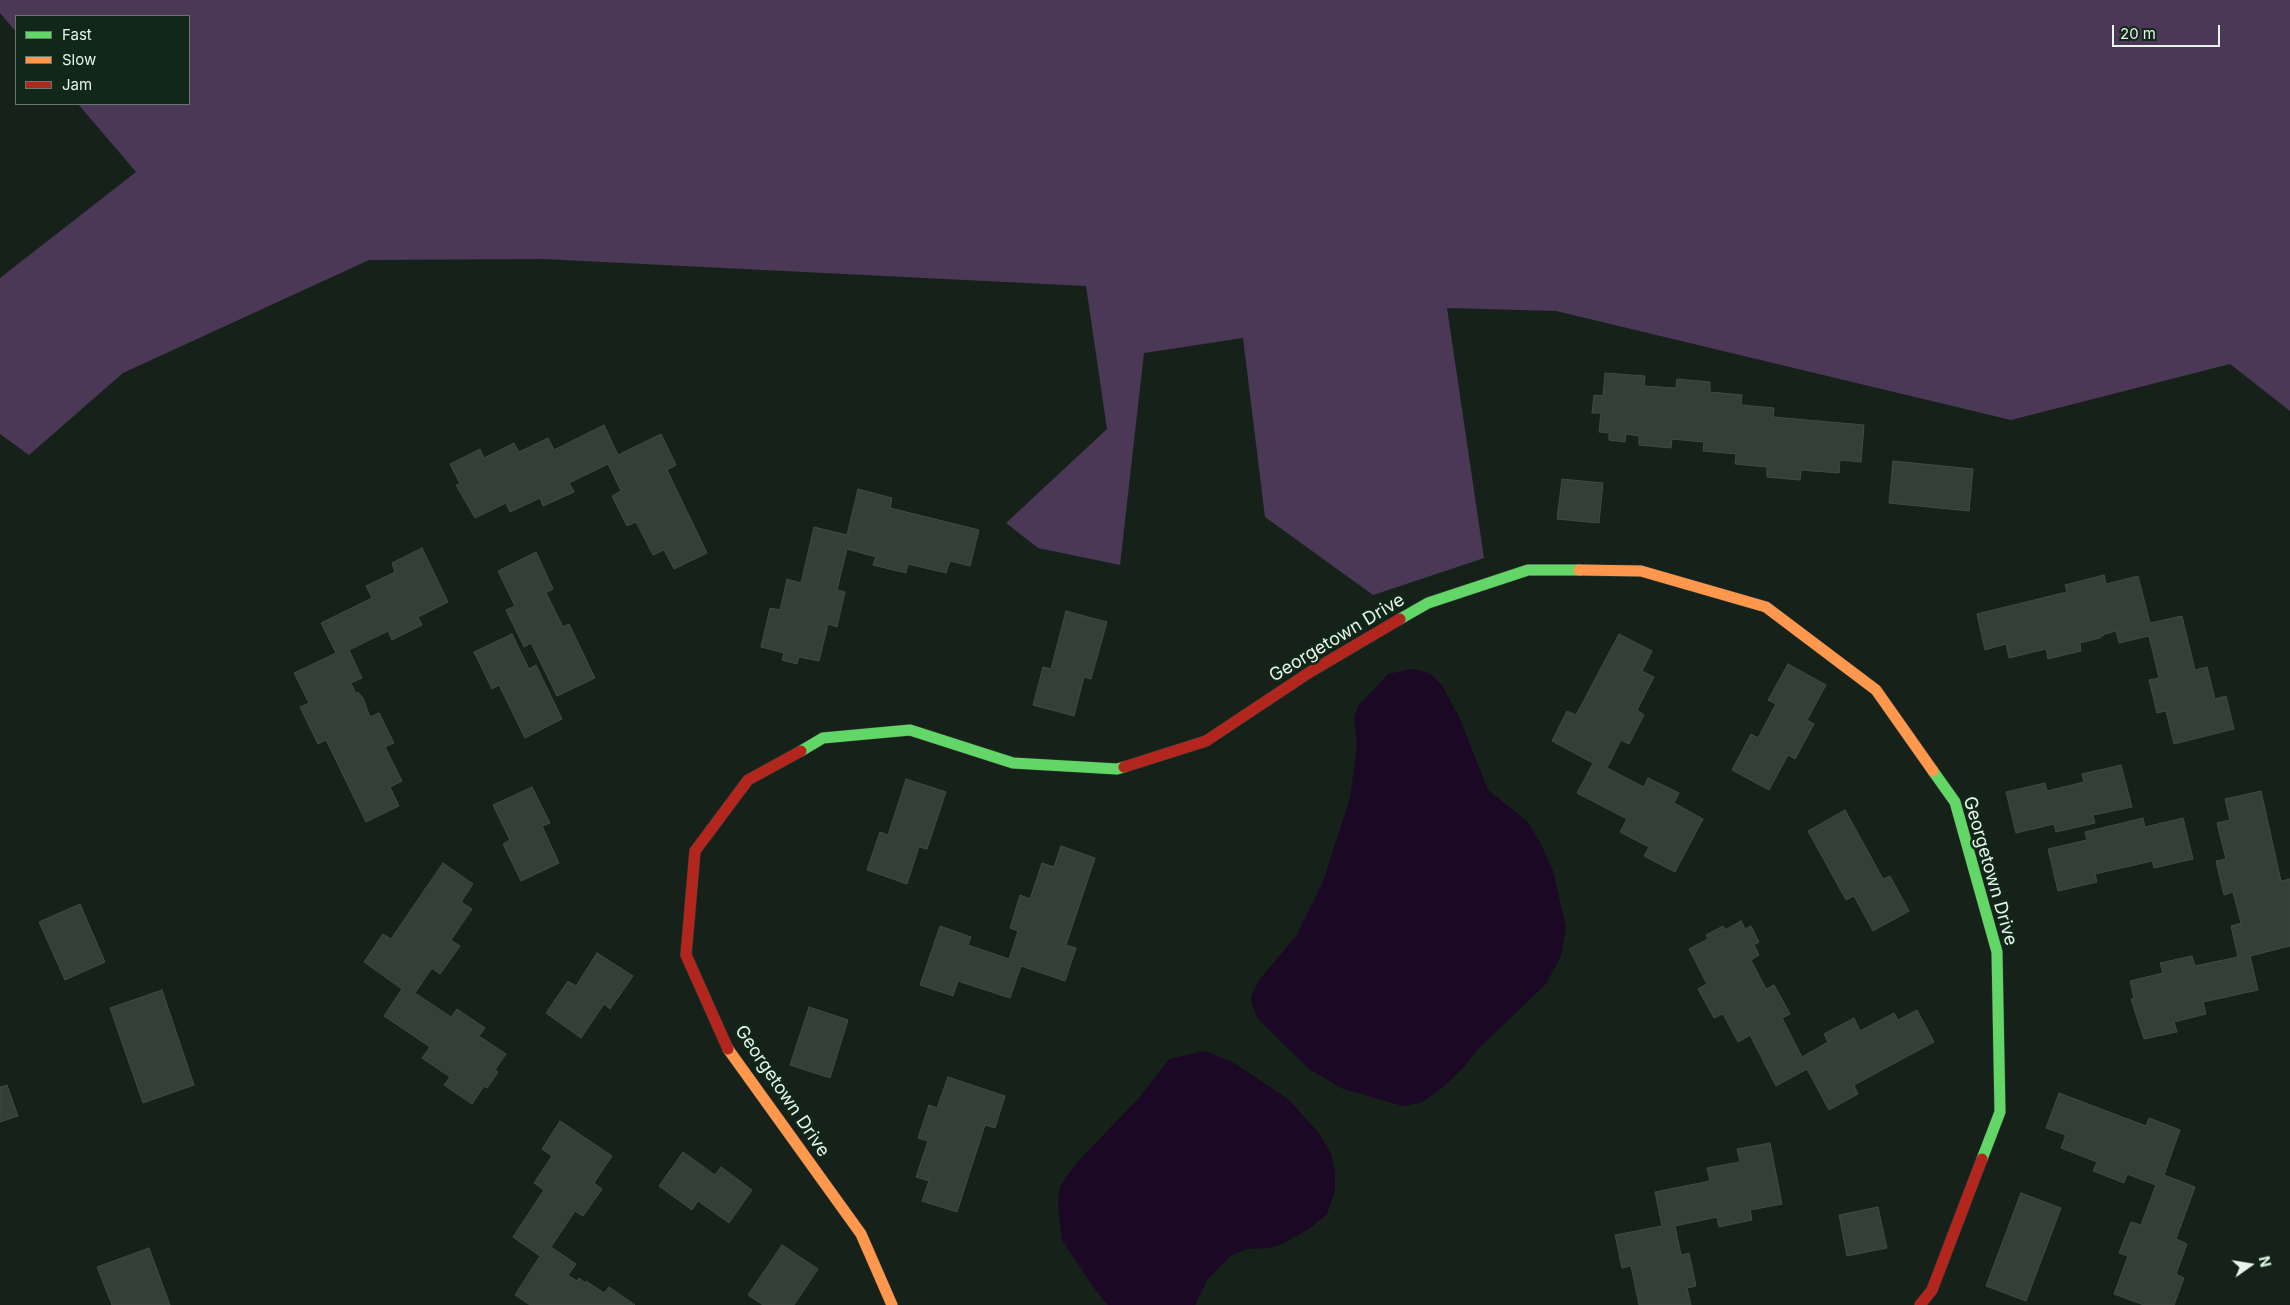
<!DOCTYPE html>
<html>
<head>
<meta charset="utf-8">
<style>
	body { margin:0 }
	#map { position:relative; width:2290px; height:1305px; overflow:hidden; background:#162219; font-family:Inter,sans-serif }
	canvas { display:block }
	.legend { position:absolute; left:15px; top:15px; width:175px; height:90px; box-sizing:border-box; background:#112717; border:1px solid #67796b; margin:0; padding:6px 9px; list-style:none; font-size:15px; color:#e7f5ea }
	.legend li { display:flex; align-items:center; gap:10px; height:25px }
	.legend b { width:25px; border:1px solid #67796b }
	.north { position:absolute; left:2225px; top:1240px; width:50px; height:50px; -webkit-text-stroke:4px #112717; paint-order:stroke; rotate:77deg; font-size:14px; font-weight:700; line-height:20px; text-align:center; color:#e7f5ea }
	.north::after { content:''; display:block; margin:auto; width:18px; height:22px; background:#e7f5ea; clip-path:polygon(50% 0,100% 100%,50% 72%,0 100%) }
	.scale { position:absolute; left:2112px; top:25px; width:108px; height:22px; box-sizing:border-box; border:2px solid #e7f5ea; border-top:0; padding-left:6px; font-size:15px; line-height:18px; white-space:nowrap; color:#e7f5ea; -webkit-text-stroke:4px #112717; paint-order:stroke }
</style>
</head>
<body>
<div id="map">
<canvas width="2290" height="1305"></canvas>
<ul class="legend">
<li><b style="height:6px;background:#63d668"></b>Fast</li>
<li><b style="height:6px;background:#ff974d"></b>Slow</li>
<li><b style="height:6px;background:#b3261e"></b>Jam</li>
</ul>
<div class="north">N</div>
<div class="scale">20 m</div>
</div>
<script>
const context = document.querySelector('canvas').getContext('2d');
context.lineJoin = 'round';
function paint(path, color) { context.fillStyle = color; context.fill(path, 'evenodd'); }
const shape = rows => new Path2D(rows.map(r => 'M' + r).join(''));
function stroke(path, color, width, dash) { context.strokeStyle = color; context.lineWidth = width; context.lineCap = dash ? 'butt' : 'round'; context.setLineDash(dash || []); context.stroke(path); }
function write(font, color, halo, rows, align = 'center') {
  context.font = font + ' Inter,sans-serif'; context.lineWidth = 5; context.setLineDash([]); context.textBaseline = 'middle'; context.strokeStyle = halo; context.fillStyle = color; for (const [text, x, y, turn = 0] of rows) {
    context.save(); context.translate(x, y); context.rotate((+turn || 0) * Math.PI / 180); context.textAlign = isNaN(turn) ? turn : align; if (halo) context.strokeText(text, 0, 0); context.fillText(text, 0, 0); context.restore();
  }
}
const forest = shape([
	[0,0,2290,0,2290,411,2230,364,2011,420,1556,311,1447,308,1484,558,1373,595,1265,517,1243,338,1144,353,1120,565,1038,548,1006,523,1107,429,1086,286,543,259,369,260,123,373,29,455,0,434,0,278,136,172,78,104,189,104,189,16,16,16,16,32,0,13]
]);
const water = shape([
	[1411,669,1423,671,1433,676,1442,685,1460,719,1488,790,1527,821,1540,842,1553,871,1566,927,1561,956,1546,984,1477,1050,1465,1066,1442,1088,1421,1103,1403,1106,1343,1089,1309,1069,1258,1019,1251,1002,1251,996,1259,980,1296,936,1323,882,1350,798,1357,746,1354,717,1358,706,1388,674],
	[1205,1051,1234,1063,1289,1100,1318,1132,1331,1154,1335,1172,1335,1191,1327,1214,1312,1227,1282,1244,1271,1248,1246,1249,1229,1257,1208,1279,1195,1305,1108,1305,1096,1291,1062,1240,1058,1204,1060,1186,1079,1160,1139,1098,1169,1059]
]);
const building = shape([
	[1605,373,1645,376,1644,386,1676,388,1677,379,1710,382,1710,392,1742,395,1741,405,1774,408,1773,417,1864,425,1861,462,1840,460,1839,473,1801,470,1800,480,1767,477,1767,467,1735,464,1736,454,1703,451,1704,442,1672,439,1671,448,1639,445,1639,436,1626,434,1625,442,1609,440,1609,433,1599,432,1601,413,1592,413,1594,395,1603,396,1605,373],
	[604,425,618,455,661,434,676,465,667,470,707,553,674,569,664,550,653,555,636,522,627,526,612,496,621,491,608,464,569,483,574,492,543,506,540,498,510,512,506,503,475,518,456,485,460,484,450,464,480,449,484,458,514,443,519,452,548,438,554,450,604,425],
	[1893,461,1973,469,1969,511,1889,503,1893,461],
	[1562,479,1603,483,1599,523,1557,519,1562,479],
	[858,489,892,498,890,508,979,530,970,566,950,561,946,573,908,564,906,573,873,565,876,557,847,549,837,590,845,592,837,627,828,624,819,661,799,657,797,664,782,660,784,653,761,647,770,608,780,610,787,579,801,583,814,527,847,535,858,489],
	[422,548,448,602,418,617,422,625,392,640,388,631,349,650,362,678,351,683,356,694,358,692,363,698,370,717,379,713,394,743,385,747,402,781,390,787,399,806,366,822,326,740,318,744,300,707,309,703,294,673,336,653,321,623,372,598,366,586,395,572,392,563,422,548],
	[536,552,553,589,546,593,563,627,569,624,595,678,557,696,531,643,524,647,506,610,515,606,498,571,536,552],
	[2104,575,2106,584,2138,576,2150,623,2182,616,2195,670,2207,667,2215,699,2226,696,2234,729,2174,744,2166,711,2157,713,2149,680,2159,678,2149,636,2119,643,2116,631,2105,634,2100,638,2080,643,2081,651,2048,659,2046,649,2009,658,2006,644,1985,650,1977,614,2067,592,2065,585,2104,575],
	[1066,611,1107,622,1091,679,1084,677,1074,716,1033,705,1043,667,1051,669,1066,611],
	[512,634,529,669,536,665,562,719,525,738,499,685,492,689,474,652,512,634],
	[1619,634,1652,651,1642,671,1654,677,1637,710,1644,715,1629,744,1621,740,1607,768,1644,787,1648,778,1679,793,1674,803,1703,819,1675,872,1644,856,1649,847,1620,832,1627,819,1577,793,1593,763,1552,741,1567,711,1576,715,1619,634],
	[1788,664,1826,685,1807,720,1814,724,1795,759,1788,755,1769,790,1732,770,1751,734,1758,738,1776,704,1768,700,1788,664],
	[2121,765,2132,807,2093,815,2095,823,2056,832,2054,824,2016,833,2006,792,2045,783,2047,791,2084,782,2082,774,2121,765],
	[906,779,946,792,927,849,919,847,907,884,867,870,880,832,888,835,906,779],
	[532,787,550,823,542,826,559,863,521,881,503,844,510,840,493,805,532,787],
	[2261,791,2281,881,2290,879,2290,946,2250,956,2258,990,2203,1002,2206,1014,2174,1022,2177,1032,2144,1039,2131,999,2134,998,2130,981,2163,973,2160,963,2192,956,2195,966,2238,957,2231,926,2241,923,2233,892,2224,895,2216,861,2226,859,2217,823,2230,820,2225,799,2261,791],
	[1845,810,1883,879,1890,876,1909,911,1873,931,1854,896,1846,900,1808,831,1845,810],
	[2143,818,2145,827,2183,818,2193,859,2154,868,2152,861,2095,874,2097,882,2058,891,2048,849,2087,840,2085,832,2143,818],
	[1061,846,1095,858,1066,945,1076,948,1065,981,1021,966,1010,998,958,981,953,996,920,985,940,926,971,937,968,945,1009,959,1018,931,1010,928,1020,895,1030,899,1042,863,1054,867,1061,846],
	[443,863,473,884,461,902,472,909,451,940,460,946,440,974,432,968,415,993,451,1017,457,1009,485,1028,479,1036,506,1054,495,1070,498,1072,487,1088,484,1086,472,1104,444,1085,450,1077,422,1058,430,1047,384,1016,402,989,364,962,383,934,391,939,443,863],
	[80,904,105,962,65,980,39,922,80,904],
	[1741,921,1745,929,1751,926,1759,942,1754,945,1759,955,1751,960,1766,989,1774,985,1790,1014,1782,1018,1802,1057,1828,1042,1824,1034,1854,1018,1860,1031,1894,1013,1898,1020,1917,1010,1934,1042,1854,1085,1858,1094,1829,1110,1807,1069,1776,1086,1750,1035,1738,1042,1723,1014,1714,1018,1698,989,1707,984,1689,949,1708,939,1706,935,1723,926,1725,930,1741,921],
	[597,953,633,976,610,1009,604,1004,581,1038,546,1013,568,981,576,986,597,953],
	[162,990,194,1085,143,1103,110,1008,162,990],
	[809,1007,848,1020,830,1078,790,1065,809,1007],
	[948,1077,1005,1096,995,1128,985,1125,957,1212,922,1201,929,1181,916,1177,928,1141,918,1138,929,1105,937,1108,948,1077],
	[7,1085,18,1116,0,1122,0,1087,7,1085],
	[2059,1093,2146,1126,2149,1118,2180,1130,2164,1175,2195,1187,2176,1239,2187,1244,2176,1274,2184,1278,2174,1305,2144,1305,2114,1294,2128,1256,2119,1253,2131,1222,2141,1225,2156,1185,2127,1174,2124,1183,2093,1171,2097,1162,2061,1148,2066,1135,2046,1128,2059,1093],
	[560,1121,612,1156,594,1183,602,1189,583,1216,575,1211,551,1247,576,1264,568,1275,577,1281,579,1278,585,1283,586,1281,604,1293,609,1287,635,1305,530,1305,515,1295,540,1256,513,1237,544,1190,534,1183,552,1156,542,1149,560,1121],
	[1770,1143,1782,1204,1750,1210,1752,1220,1719,1227,1717,1217,1675,1226,1681,1255,1689,1253,1696,1286,1687,1288,1691,1305,1639,1305,1631,1266,1622,1268,1615,1235,1662,1226,1655,1192,1710,1181,1707,1168,1740,1162,1737,1149,1770,1143],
	[683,1152,715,1175,721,1167,752,1190,729,1223,698,1201,692,1210,659,1186,683,1152],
	[2021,1193,2061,1208,2026,1301,1986,1286,2021,1193],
	[1878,1207,1887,1248,1847,1256,1839,1215,1878,1207],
	[782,1245,818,1269,794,1305,763,1305,748,1295,782,1245],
	[149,1248,170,1305,112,1305,97,1267,149,1248]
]);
const fast = shape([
	[1400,619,1428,603,1528,570,1579,570],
	[801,751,823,738,910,730,1013,763,1117,769,1124,767],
	[1933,771,1955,802,1997,952,2000,1112,1982,1159]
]);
const slow = shape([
	[1579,570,1641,571,1766,607,1876,690,1933,771],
	[728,1049,861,1234,892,1305]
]);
const jam = shape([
	[1124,767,1206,741,1310,672,1400,619],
	[728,1049,686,955,695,851,748,780,801,751],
	[1920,1305,1932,1290,1982,1159]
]);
const streetNames = [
	["Georgetown Drive",1337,638,-31],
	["Georgetown Drive",1990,871,74],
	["Georgetown Drive",782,1091,56]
];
paint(forest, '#4a3856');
paint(water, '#1a0824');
paint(building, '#343f37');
stroke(building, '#414b44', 1);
stroke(fast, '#343d36', 12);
stroke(slow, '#343d36', 12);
stroke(jam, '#343d36', 12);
stroke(fast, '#63d668', 11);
stroke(slow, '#ff974d', 11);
stroke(jam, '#b3261e', 11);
write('18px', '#e7f5ea', '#112717', streetNames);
</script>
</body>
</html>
